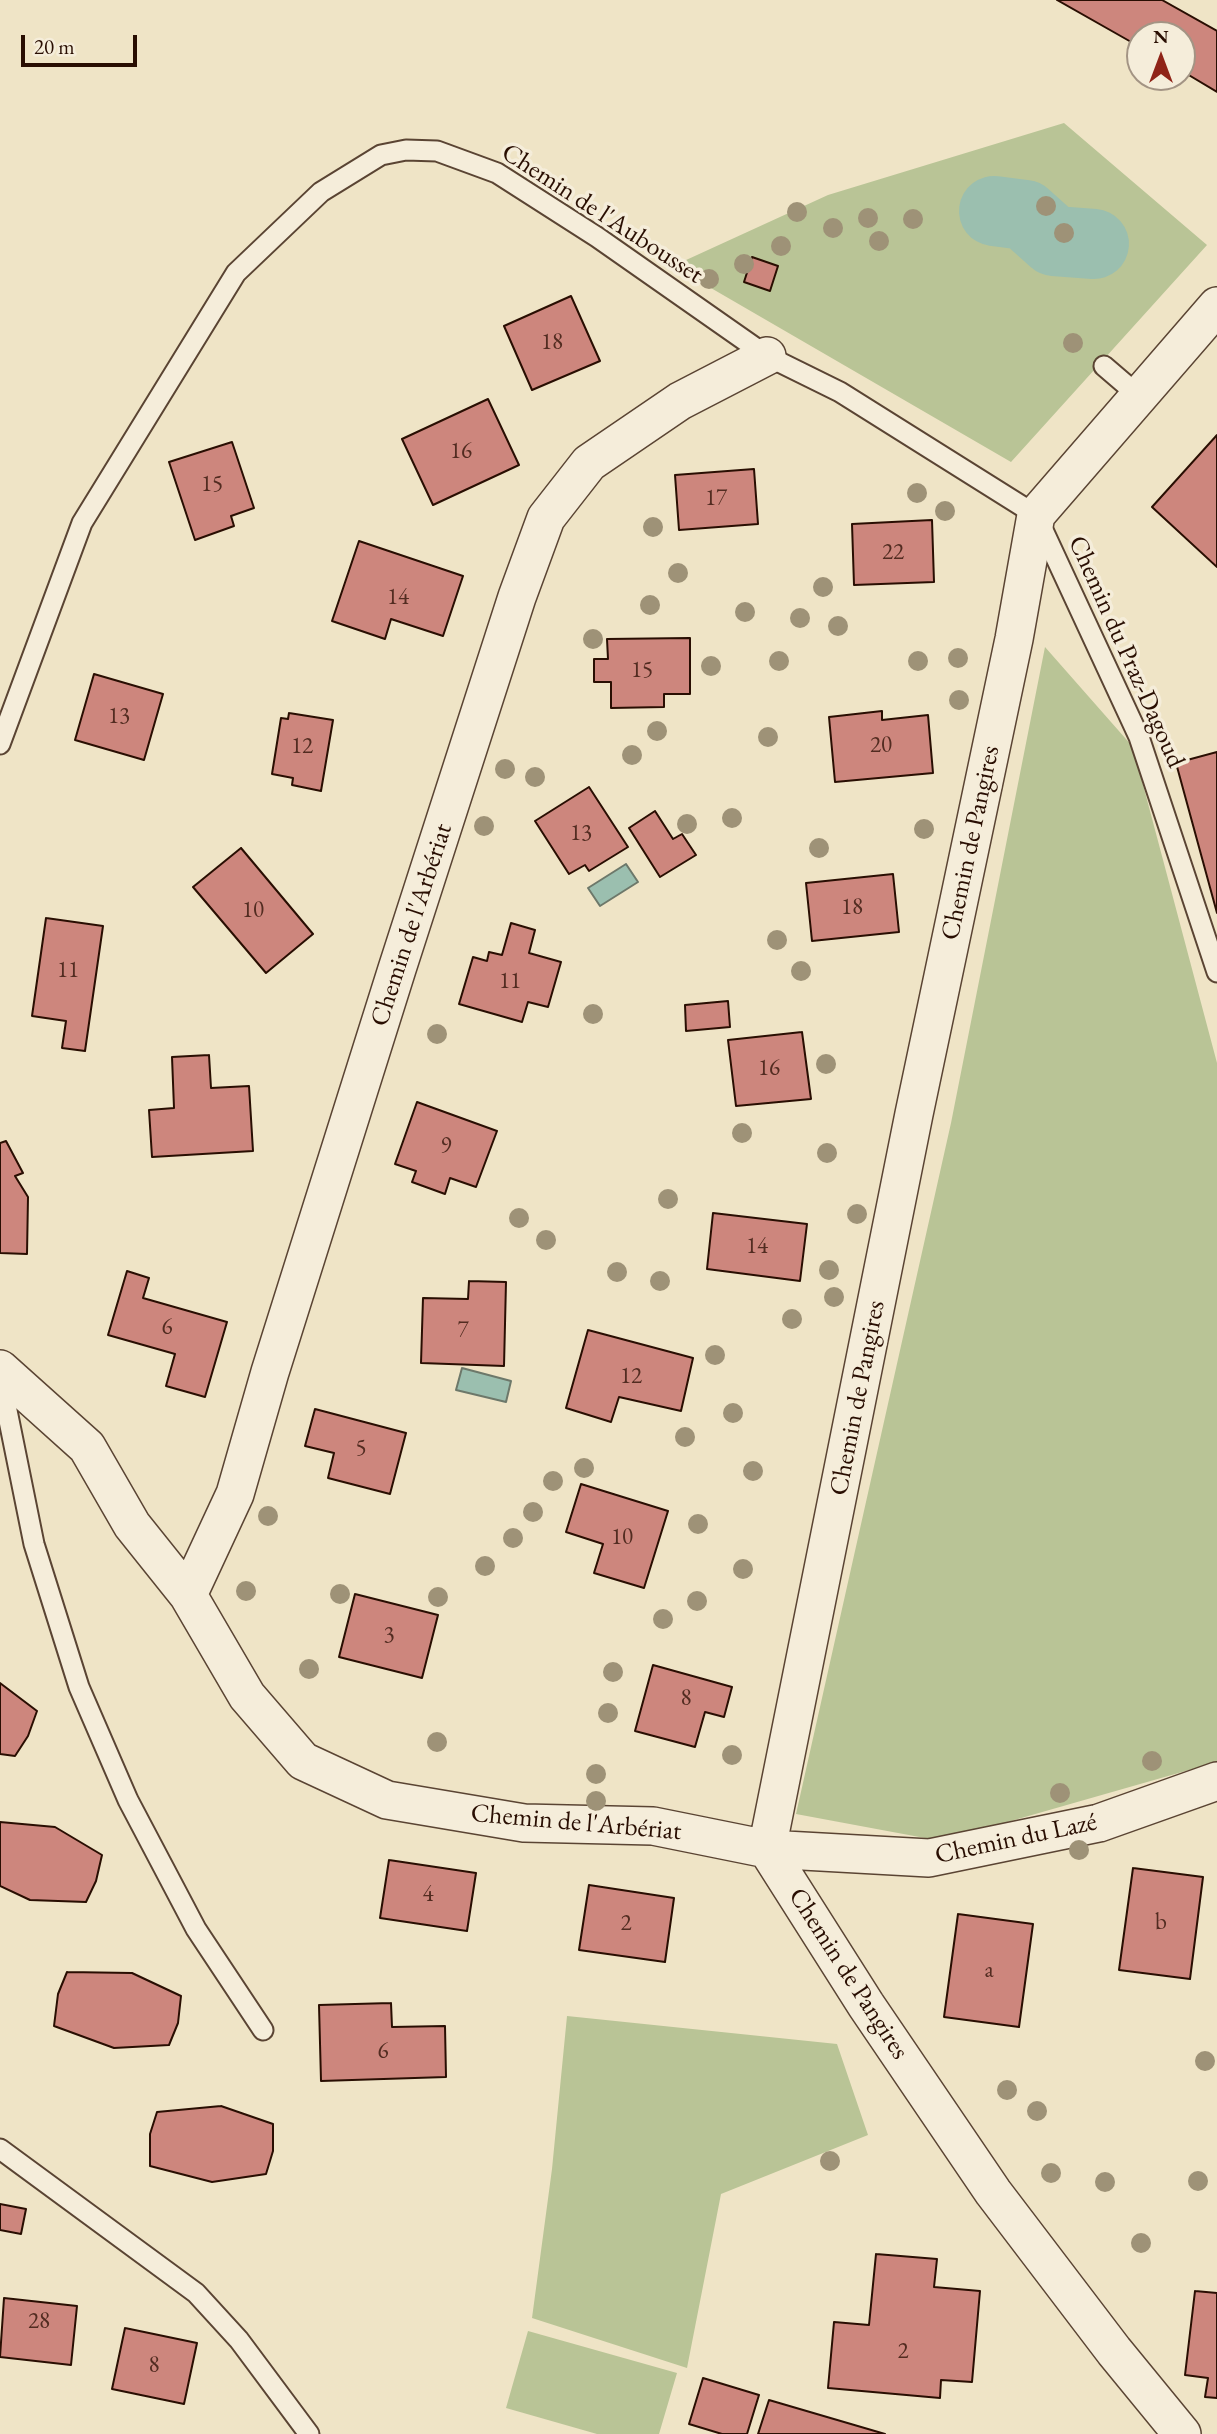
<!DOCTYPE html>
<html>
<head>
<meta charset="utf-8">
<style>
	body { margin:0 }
	#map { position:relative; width:1217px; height:2434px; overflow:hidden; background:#efe4c6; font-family:"EB Garamond",serif }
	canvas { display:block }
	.north { position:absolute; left:1126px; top:21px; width:70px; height:70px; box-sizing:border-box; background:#f5edda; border:2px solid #a39484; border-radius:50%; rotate:0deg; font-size:19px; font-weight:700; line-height:28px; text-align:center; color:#290e02 }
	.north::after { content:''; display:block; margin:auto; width:24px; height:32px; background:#8f2418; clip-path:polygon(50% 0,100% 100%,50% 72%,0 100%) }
	.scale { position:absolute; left:21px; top:35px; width:116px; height:32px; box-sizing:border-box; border:4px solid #290e02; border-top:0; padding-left:9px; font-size:21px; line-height:24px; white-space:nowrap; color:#290e02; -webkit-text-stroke:5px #f5edda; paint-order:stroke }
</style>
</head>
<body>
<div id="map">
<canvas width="1217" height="2434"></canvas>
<div class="north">N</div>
<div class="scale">20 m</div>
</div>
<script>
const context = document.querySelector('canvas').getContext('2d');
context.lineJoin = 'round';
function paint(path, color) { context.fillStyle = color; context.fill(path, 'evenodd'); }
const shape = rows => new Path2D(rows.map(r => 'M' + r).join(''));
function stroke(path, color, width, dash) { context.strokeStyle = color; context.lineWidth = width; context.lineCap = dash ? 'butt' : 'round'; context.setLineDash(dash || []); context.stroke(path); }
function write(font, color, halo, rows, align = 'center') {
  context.font = font + ' "EB Garamond",serif'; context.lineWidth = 7; context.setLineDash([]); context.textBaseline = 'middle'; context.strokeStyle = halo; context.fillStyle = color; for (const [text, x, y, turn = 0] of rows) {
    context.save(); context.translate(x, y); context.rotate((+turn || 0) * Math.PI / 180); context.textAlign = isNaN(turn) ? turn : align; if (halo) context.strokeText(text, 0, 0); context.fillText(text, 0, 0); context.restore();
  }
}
const green = shape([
	[1064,123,1207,245,1011,462,673,266,828,195],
	[1045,647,1133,747,1217,1063,1217,1762,941,1841,796,1814,951,1123],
	[567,2016,837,2044,868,2135,721,2194,687,2368,532,2318,552,2169],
	[528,2331,677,2373,659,2434,597,2434,506,2408]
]);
const water = shape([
	[626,864,638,882,600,906,588,888,626,864],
	[462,1368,511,1381,506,1402,456,1390,462,1368]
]);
const river = shape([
	[994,211,1025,215,1054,241,1094,244]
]);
const building = shape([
	[1057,0,1162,0,1217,31,1217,92,1182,71,1182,35,1140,35,1140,47,1057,0],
	[752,257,778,266,770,291,744,282,752,257],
	[571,296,600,361,532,390,504,326,571,296],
	[488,399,519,465,433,505,402,439,488,399],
	[1217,435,1217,567,1152,507,1217,435],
	[232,442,254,508,231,516,234,526,195,540,169,462,232,442],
	[754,469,758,524,679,530,675,475,754,469],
	[932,520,934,582,854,585,852,524,932,520],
	[359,541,463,576,443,636,391,619,385,639,332,621,359,541],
	[690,638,690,694,664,694,664,707,611,708,611,682,594,682,594,659,608,659,607,639,690,638],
	[94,674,163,694,144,760,75,740,94,674],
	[882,711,882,720,928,715,933,773,835,782,829,717,882,711],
	[289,713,333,720,321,791,292,785,293,778,272,774,281,718,288,719,289,713],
	[1217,752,1217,913,1176,763,1217,752],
	[589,787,628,847,589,871,585,865,569,874,535,821,589,787],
	[655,811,673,839,682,834,696,855,660,877,629,828,655,811],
	[241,848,313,934,266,973,193,887,241,848],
	[893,874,899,932,812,941,806,883,893,874],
	[46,918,103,926,85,1051,62,1048,66,1021,32,1016,46,918],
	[511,923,535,930,529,953,561,962,548,1007,528,1002,522,1022,459,1004,473,957,487,961,489,952,502,955,511,923],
	[728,1001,730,1027,686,1031,685,1005,728,1001],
	[802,1032,811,1099,736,1106,728,1040,802,1032],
	[209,1055,211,1088,249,1086,253,1151,152,1157,149,1110,174,1108,172,1057,209,1055],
	[417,1102,497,1131,476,1187,450,1178,445,1194,412,1182,416,1171,395,1164,417,1102],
	[6,1141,23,1173,15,1176,28,1197,27,1254,0,1253,0,1143,6,1141],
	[713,1213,807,1224,800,1281,707,1269,713,1213],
	[127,1271,149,1278,143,1298,227,1322,205,1397,166,1386,175,1354,108,1335,127,1271],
	[469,1281,506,1282,504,1366,421,1363,423,1298,468,1299,469,1281],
	[588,1330,693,1358,681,1411,619,1397,611,1422,566,1408,588,1330],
	[315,1409,406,1433,390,1494,328,1478,334,1453,305,1446,315,1409],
	[581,1484,668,1511,644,1588,594,1573,603,1544,566,1532,581,1484],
	[355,1594,438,1615,422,1678,339,1657,355,1594],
	[653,1665,732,1687,724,1717,705,1712,695,1747,635,1731,653,1665],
	[0,1683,37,1711,28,1736,15,1756,0,1754,0,1683],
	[0,1822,55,1827,102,1855,96,1881,86,1902,30,1900,0,1886,0,1822],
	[389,1860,476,1873,467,1931,380,1918,389,1860],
	[1133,1868,1203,1877,1190,1979,1119,1970,1133,1868],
	[589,1885,674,1898,665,1962,579,1950,589,1885],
	[958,1914,1033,1924,1019,2027,944,2017,958,1914],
	[67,1972,132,1973,181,1996,178,2023,169,2045,114,2048,54,2026,58,1994,67,1972],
	[391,2003,392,2027,445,2026,446,2077,321,2081,319,2005,391,2003],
	[221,2106,273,2124,273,2151,266,2174,212,2182,150,2166,150,2134,157,2112,221,2106],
	[0,2204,26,2209,21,2234,0,2230,0,2204],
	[876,2254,937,2259,934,2287,980,2291,972,2382,941,2380,940,2398,828,2388,834,2322,869,2325,876,2254],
	[1195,2291,1217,2293,1217,2398,1205,2397,1208,2378,1185,2375,1195,2291],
	[4,2298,77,2306,71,2365,0,2357,4,2298],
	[125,2328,197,2343,184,2404,112,2389,125,2328],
	[703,2378,759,2395,747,2434,722,2434,689,2424,703,2378],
	[769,2400,885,2434,758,2434,769,2400]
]);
const service = shape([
	[1104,366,1139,396],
	[0,744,82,523,236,273,321,192,381,155,406,150,437,151,497,173,597,237,767,356,840,392,1036,515,1139,737,1217,972],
	[0,1376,34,1544,79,1687,128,1800,196,1929,263,2030],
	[0,2149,196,2293,239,2340,309,2434]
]);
const minor = shape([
	[0,1369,87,1447,132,1525,188,1595,247,1696,303,1761,387,1800,524,1823,653,1826,767,1849,929,1858,1099,1823,1217,1781],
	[188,1595,235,1494,270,1372,397,969,517,597,546,518,589,463,680,401,767,356],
	[1182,2434,1114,2351,993,2192,866,2005,767,1849,914,1114,1014,639,1036,515,1217,306]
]);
const trees = [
	[1046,206],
	[797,212],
	[868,218],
	[913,219],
	[833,228],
	[1064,233],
	[879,241],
	[781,246],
	[744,264],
	[709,279],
	[1073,343],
	[917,493],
	[945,511],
	[653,527],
	[678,573],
	[823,587],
	[650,605],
	[745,612],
	[800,618],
	[838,626],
	[593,639],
	[958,658],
	[779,661],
	[918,661],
	[711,666],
	[959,700],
	[657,731],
	[768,737],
	[632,755],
	[505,769],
	[535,777],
	[732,818],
	[687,824],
	[484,826],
	[924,829],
	[819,848],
	[777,940],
	[801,971],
	[593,1014],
	[437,1034],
	[826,1064],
	[742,1133],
	[827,1153],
	[668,1199],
	[857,1214],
	[519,1218],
	[546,1240],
	[829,1270],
	[617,1272],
	[660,1281],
	[834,1297],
	[792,1319],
	[715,1355],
	[733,1413],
	[685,1437],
	[584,1468],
	[753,1471],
	[553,1481],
	[533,1512],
	[268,1516],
	[698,1524],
	[513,1538],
	[485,1566],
	[743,1569],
	[246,1591],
	[340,1594],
	[438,1597],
	[697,1601],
	[663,1619],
	[309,1669],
	[613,1672],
	[608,1713],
	[437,1742],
	[732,1755],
	[1152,1761],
	[596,1774],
	[1060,1793],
	[596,1801],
	[1079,1850],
	[1205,2061],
	[1007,2090],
	[1037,2111],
	[830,2161],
	[1051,2173],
	[1198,2181],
	[1105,2182],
	[1141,2243]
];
const numberNames = [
	["18",552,343],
	["16",461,452],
	["15",212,485],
	["17",716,499],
	["22",893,553],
	["14",398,598],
	["15",642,671],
	["13",119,717],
	["20",881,746],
	["12",302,747],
	["13",581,834],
	["18",852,908],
	["10",253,911],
	["11",68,971],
	["11",510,982],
	["16",769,1069],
	["9",446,1147],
	["14",757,1247],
	["6",167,1328],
	["7",463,1331],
	["12",631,1377],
	["5",361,1449],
	["10",622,1538],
	["3",389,1636],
	["8",686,1699],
	["4",428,1895],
	["b",1161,1923],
	["2",626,1924],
	["a",989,1971],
	["6",383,2052],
	["28",39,2322],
	["2",903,2352],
	["8",154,2366]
];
const streetNames = [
	["Chemin de l'Aubousset",602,214,33],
	["Chemin du Praz-Dagoud",1126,652,66],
	["Chemin de Pangires",971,843,-78],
	["Chemin de l'Arbériat",412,925,-72],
	["Chemin de Pangires",858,1398,-79],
	["Chemin de l'Arbériat",576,1823,5],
	["Chemin du Lazé",1016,1839,-12],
	["Chemin de Pangires",848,1974,57]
];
paint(green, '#b9c496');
paint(water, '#9bbfaf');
stroke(water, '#6d786a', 2);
stroke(river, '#9bbfaf', 70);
paint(building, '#cd867d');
stroke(building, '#290e02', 2);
stroke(service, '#5a4433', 23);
stroke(minor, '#5a4433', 40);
stroke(service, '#f5edda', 19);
stroke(minor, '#f5edda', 37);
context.fillStyle = '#9e9277';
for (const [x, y] of trees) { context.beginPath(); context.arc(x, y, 10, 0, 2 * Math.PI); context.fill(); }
write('23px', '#522c21', null, numberNames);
write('26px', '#290e02', '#f5edda', streetNames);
</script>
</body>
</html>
